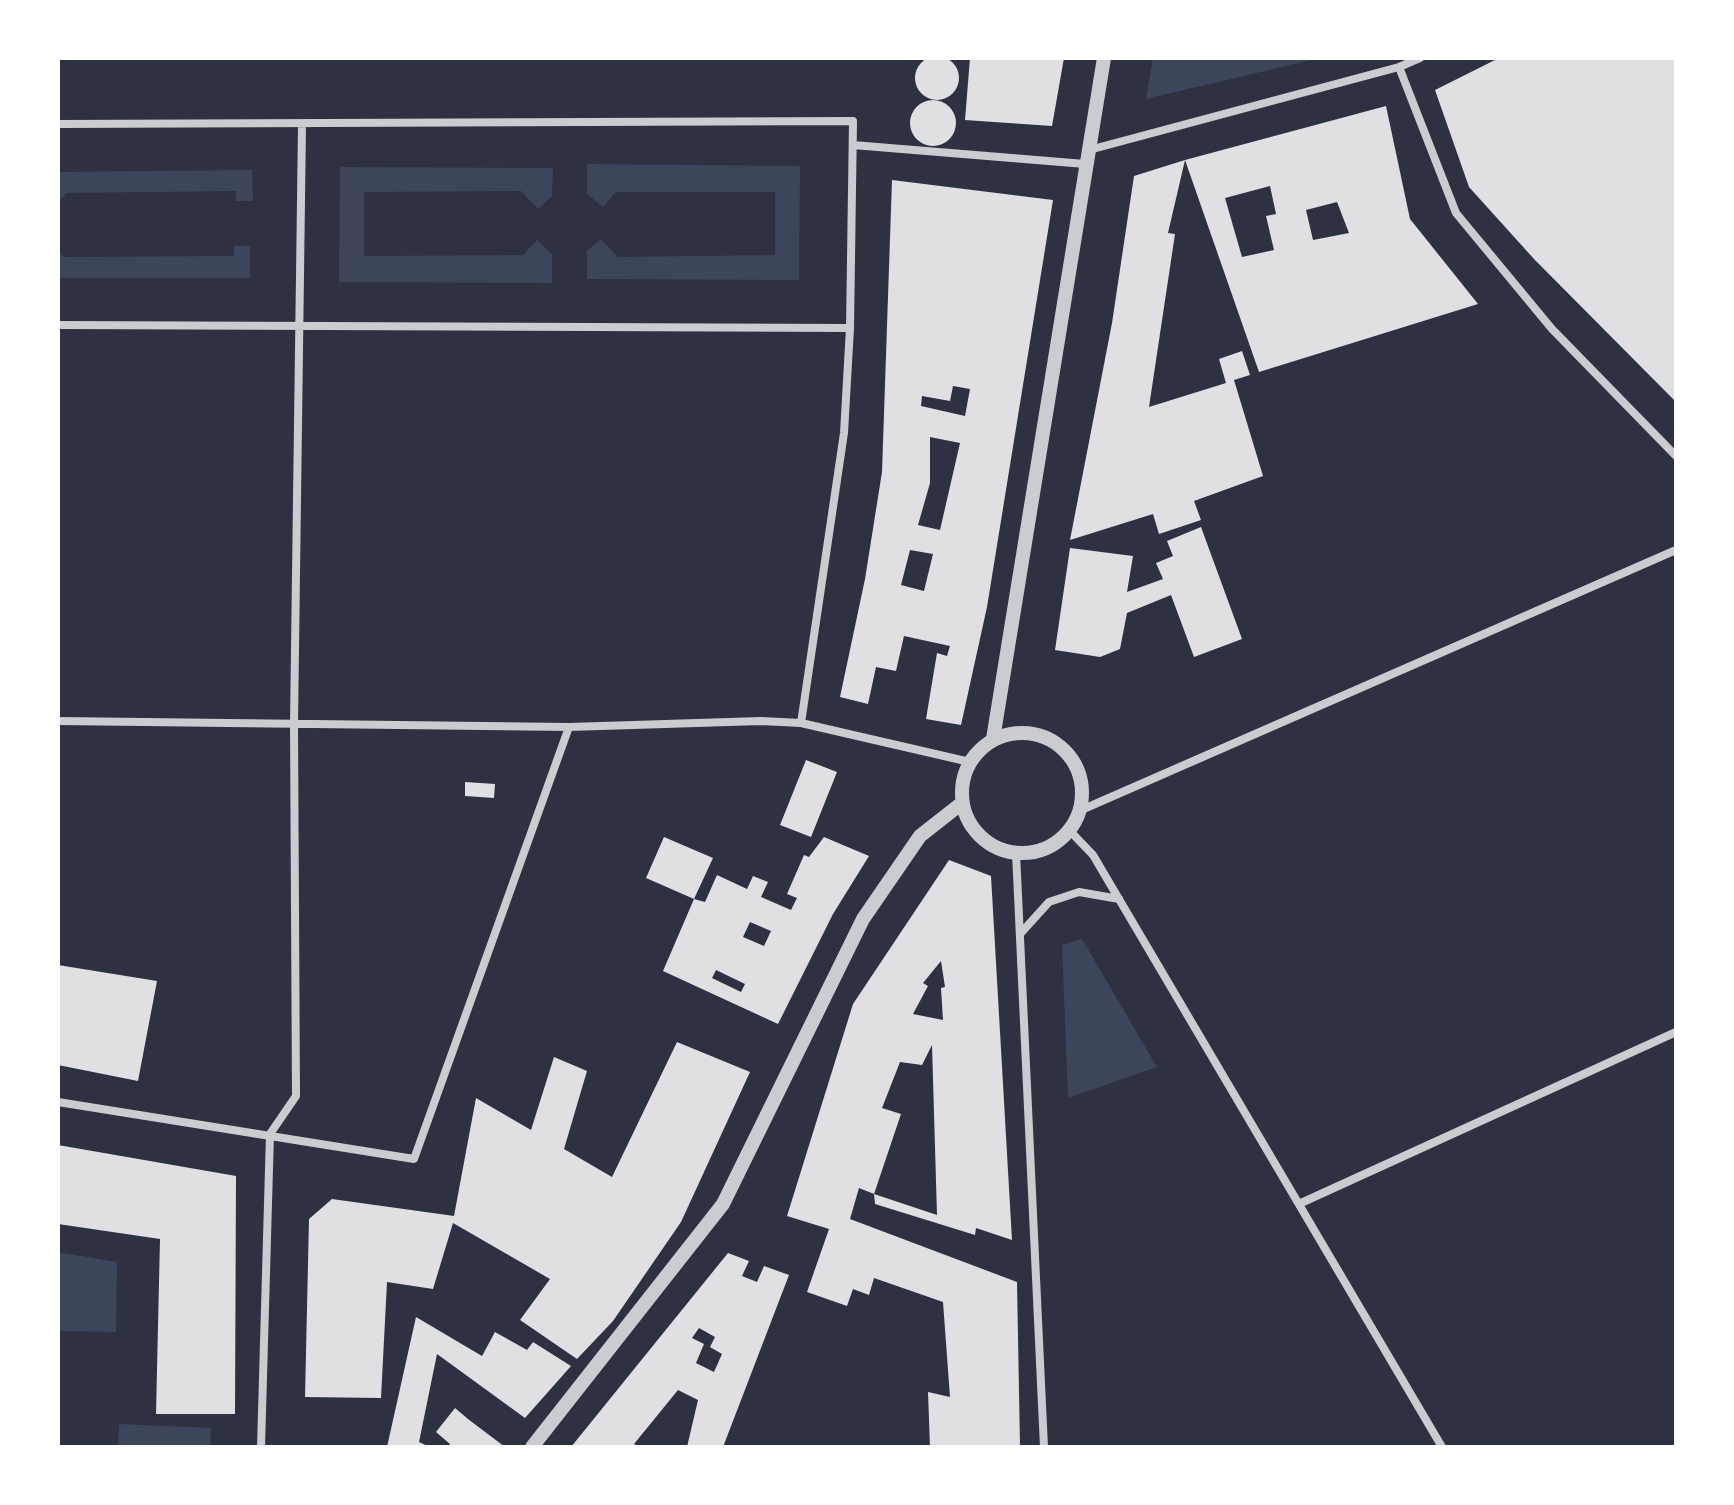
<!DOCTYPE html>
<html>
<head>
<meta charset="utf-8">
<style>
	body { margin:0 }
	#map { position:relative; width:1734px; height:1505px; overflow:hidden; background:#2d3142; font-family:"Source Sans 3",sans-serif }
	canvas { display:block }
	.frame { position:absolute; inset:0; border:60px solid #fff; pointer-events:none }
</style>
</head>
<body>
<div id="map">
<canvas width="1734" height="1505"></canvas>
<div class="frame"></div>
</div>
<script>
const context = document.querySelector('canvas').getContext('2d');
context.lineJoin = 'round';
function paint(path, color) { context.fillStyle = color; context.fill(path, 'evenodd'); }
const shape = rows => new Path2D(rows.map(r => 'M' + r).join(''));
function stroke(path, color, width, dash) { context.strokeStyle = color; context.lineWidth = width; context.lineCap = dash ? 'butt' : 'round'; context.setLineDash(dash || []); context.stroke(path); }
const green = shape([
	[1153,58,1320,58,1146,99],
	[587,164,800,166,799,280,587,279,587,251,601,239,618,257,775,255,775,192,616,192,603,207,587,194],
	[340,167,553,168,552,196,538,209,521,191,364,192,364,256,523,255,537,240,552,254,552,283,339,282],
	[252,170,253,201,236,201,236,191,66,193,58,203,58,172],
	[234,246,250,246,250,278,58,278,58,250,64,257,234,256],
	[1082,939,1157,1067,1068,1098,1062,945],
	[58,1252,117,1262,116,1332,58,1331],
	[119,1424,211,1428,210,1447,118,1447]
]);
const building = shape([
	'915 78a22 22 0 1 1 44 0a22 22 0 1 1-44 0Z',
	[970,58,1064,58,1052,126,965,120],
	[1499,58,1676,58,1676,402,1534,259,1469,187,1435,90],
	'910 123a23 23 0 1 1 46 0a23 23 0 1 1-46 0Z',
	[1386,106,1410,219,1478,304,1259,372,1185,160],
	[1270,186,1276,214,1266,216,1274,250,1242,257,1225,198],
	[1337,202,1349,233,1313,240,1306,210],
	[1185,160,1168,233,1175,234,1149,407,1226,383,1219,359,1242,351,1250,375,1234,380,1263,476,1194,501,1201,520,1159,534,1153,514,1070,540,1112,323,1134,176],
	[892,180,1053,200,987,607,961,725,926,719,937,653,947,656,950,646,904,636,896,671,876,667,868,704,840,697,865,579,882,472],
	[953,386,970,389,965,416,921,406,922,396,950,401],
	[930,437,960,443,940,530,918,525,930,483],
	[910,550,933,554,924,591,901,585],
	[1201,527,1242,639,1194,657,1171,595,1127,613,1120,649,1100,657,1055,650,1070,548,1133,556,1127,592,1163,579,1156,563,1173,556,1167,541],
	[806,760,837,772,811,837,780,825],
	[465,782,495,784,494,798,465,796],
	[664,837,713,858,694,899,705,902,717,875,747,889,753,876,768,882,761,897,791,910,797,898,787,894,804,855,809,857,824,837,869,856,833,914,778,1024,663,971,694,899,646,878],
	[750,922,771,931,764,946,743,937],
	[716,970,745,984,741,992,712,978],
	[949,860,991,876,1012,1240,976,1228,975,1235,875,1204,874,1194,859,1188,850,1219,1017,1282,1020,1447,930,1447,928,1392,950,1397,943,1302,874,1278,869,1295,853,1289,847,1306,807,1292,829,1229,787,1216,853,1004],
	[941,961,945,987,941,988,943,1020,913,1014,928,986,923,983],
	[932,1045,937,1215,874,1194,901,1114,882,1108,900,1062,922,1065],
	[58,965,157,981,138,1081,58,1065],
	[677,1042,750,1072,681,1222,613,1321,577,1359,520,1320,550,1279,453,1223,433,1289,387,1282,381,1398,305,1397,309,1219,332,1199,454,1216,476,1098,531,1130,554,1057,587,1071,564,1149,612,1177],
	[58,1145,236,1176,235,1414,156,1414,160,1239,58,1224],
	[728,1253,749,1261,742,1276,757,1282,764,1266,789,1275,723,1447,687,1447,698,1400,678,1390,634,1444,639,1447,571,1447],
	[699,1328,715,1337,710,1347,722,1354,714,1372,696,1363,704,1344,692,1338],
	[416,1317,482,1356,495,1332,527,1350,533,1342,571,1366,525,1418,437,1354,419,1442,430,1447,387,1447],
	[455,1408,468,1419,505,1447,448,1447,450,1444,436,1432]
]);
const minor = shape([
	[1399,67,1456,213,1552,329,1676,456],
	[58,124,853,121,850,328,844,433,801,723],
	[853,145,1085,164],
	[1089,150,1399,67,1420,58],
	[58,325,850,328],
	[58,721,569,727,761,721,801,723,970,762],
	[1079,811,1676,550],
	[1069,830,1093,855,1442,1447],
	[1016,853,1044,1447],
	[1020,934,1049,902,1079,892,1119,899],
	[58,1102,414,1159,569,727],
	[1301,1203,1676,1032],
	[261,1447,270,1134,296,1096,294,724,302,125]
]);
const tertiary = shape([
	'962 793a60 60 0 1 1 120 0a60 60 0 1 1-120 0Z',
	[993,739,1104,58],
	[532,1447,723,1204,863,919,920,836,962,803]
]);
paint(green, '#3c4559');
paint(building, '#e0e0e3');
stroke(minor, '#caccd0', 8);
stroke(tertiary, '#caccd0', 14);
</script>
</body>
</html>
